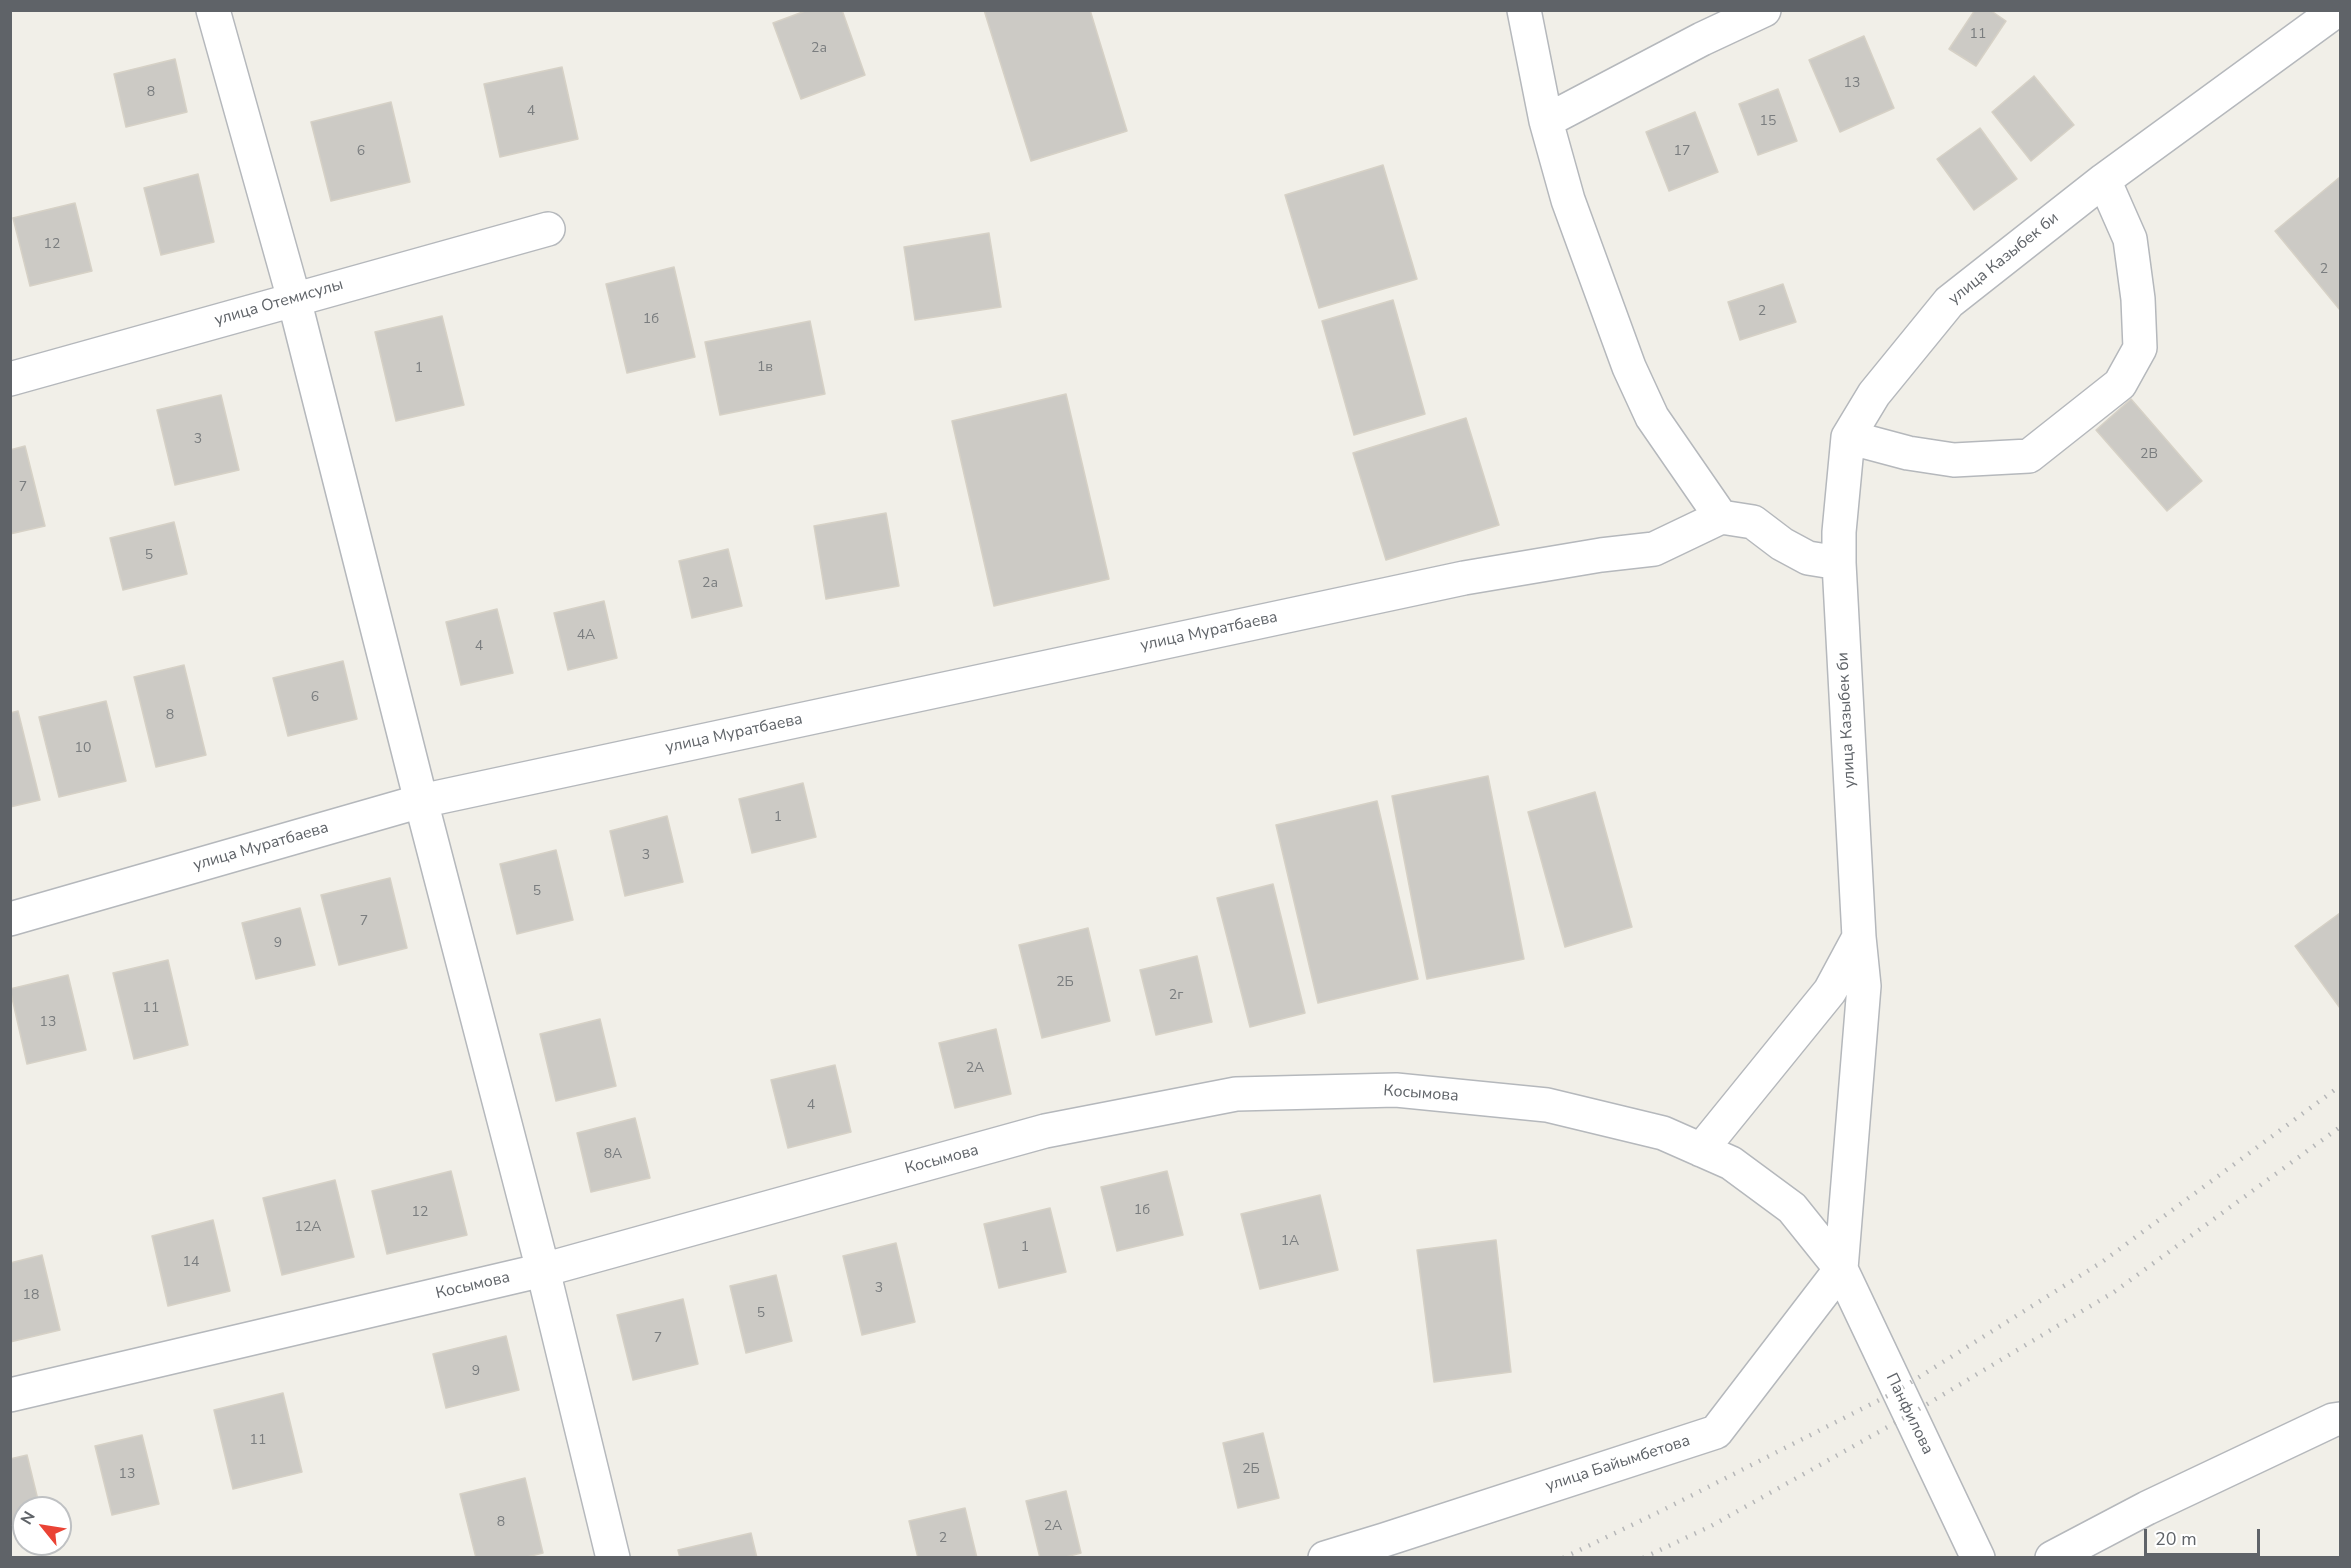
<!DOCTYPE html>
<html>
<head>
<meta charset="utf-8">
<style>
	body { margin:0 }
	#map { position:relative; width:2351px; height:1568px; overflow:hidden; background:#f1efe8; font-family:"Nunito Sans",sans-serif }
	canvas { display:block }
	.frame { position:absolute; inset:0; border:12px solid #5f6368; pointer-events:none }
	.north { position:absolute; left:12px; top:1496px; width:60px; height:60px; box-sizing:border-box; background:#fff; border:2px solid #bfc1c3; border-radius:50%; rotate:300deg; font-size:16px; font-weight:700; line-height:24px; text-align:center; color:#5f6368 }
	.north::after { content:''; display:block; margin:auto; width:21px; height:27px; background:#ea4335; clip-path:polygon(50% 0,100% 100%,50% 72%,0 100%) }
	.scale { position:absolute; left:2144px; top:1529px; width:116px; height:27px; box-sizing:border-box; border:3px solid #5f6368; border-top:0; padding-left:8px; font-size:18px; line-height:21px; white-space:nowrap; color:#5f6368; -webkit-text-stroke:4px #fff; paint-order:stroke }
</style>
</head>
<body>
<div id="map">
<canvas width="2351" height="1568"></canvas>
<div class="frame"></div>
<div class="north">N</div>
<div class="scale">20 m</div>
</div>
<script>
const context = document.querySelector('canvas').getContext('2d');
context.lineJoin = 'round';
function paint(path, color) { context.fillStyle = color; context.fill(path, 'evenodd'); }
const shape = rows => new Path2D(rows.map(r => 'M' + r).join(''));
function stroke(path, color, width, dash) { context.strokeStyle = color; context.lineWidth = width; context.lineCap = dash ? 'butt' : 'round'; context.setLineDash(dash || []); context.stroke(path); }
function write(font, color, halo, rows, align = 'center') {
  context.font = font + ' "Nunito Sans",sans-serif'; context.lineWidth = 5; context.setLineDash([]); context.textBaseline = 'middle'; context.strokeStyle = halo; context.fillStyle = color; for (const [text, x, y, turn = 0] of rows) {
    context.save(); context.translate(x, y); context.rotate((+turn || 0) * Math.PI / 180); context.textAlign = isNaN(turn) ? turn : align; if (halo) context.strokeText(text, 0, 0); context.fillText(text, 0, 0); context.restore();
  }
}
const building = shape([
	[808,10,842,10,865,75,801,99,773,23,808,10],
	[984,10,1090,10,1127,131,1031,161,984,10],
	[1975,10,1990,10,2006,21,1976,66,1949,49,1975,10],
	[1864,36,1894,108,1840,132,1809,60,1864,36],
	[175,59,187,112,126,127,114,74,175,59],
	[562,67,578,139,500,157,484,84,562,67],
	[2034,76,2074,125,2031,161,1992,112,2034,76],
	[1778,89,1797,141,1758,155,1739,104,1778,89],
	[391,102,410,182,331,201,311,122,391,102],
	[1695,112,1718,172,1669,191,1646,132,1695,112],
	[1980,128,2017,179,1974,210,1937,159,1980,128],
	[1383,165,1417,279,1319,308,1285,195,1383,165],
	[198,174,214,242,161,255,144,188,198,174],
	[2340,177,2340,310,2275,231,2340,177],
	[75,203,92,271,30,286,13,218,75,203],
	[989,233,1001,307,915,320,904,247,989,233],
	[674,267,695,357,627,373,606,284,674,267],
	[1783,284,1796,322,1740,340,1728,302,1783,284],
	[1393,300,1425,414,1354,435,1322,321,1393,300],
	[442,316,464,405,396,421,375,332,442,316],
	[810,321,825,394,720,415,705,342,810,321],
	[1066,394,1109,579,994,606,952,421,1066,394],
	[221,395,239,470,175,485,157,410,221,395],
	[2131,399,2202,481,2167,511,2096,430,2131,399],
	[1466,418,1499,525,1386,560,1353,453,1466,418],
	[25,446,45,526,10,534,10,450,25,446],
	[886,513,899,586,826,599,814,526,886,513],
	[174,522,187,574,123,590,110,538,174,522],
	[728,549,742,606,692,618,679,561,728,549],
	[604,601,617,658,568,670,554,613,604,601],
	[497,609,513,673,461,685,446,622,497,609],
	[343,661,357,719,288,736,273,678,343,661],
	[184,665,206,755,156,767,134,677,184,665],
	[106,701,126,781,59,797,39,717,106,701],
	[18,711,40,800,10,807,10,713,18,711],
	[1488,776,1524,959,1427,979,1392,796,1488,776],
	[803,783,816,837,752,853,739,799,803,783],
	[1595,792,1632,927,1565,947,1528,812,1595,792],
	[1377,801,1418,979,1318,1003,1276,825,1377,801],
	[667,816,683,882,625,896,610,831,667,816],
	[556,850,573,920,517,934,500,864,556,850],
	[390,878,407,948,339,965,321,895,390,878],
	[1273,884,1305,1013,1250,1027,1217,898,1273,884],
	[300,908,315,965,256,979,242,923,300,908],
	[2340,913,2340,1008,2295,946,2340,913],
	[1088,928,1110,1021,1042,1038,1019,945,1088,928],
	[1197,956,1212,1022,1156,1035,1140,970,1197,956],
	[168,960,188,1045,134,1059,113,973,168,960],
	[68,975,86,1050,27,1064,10,989,68,975],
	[600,1019,616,1086,556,1101,540,1034,600,1019],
	[996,1029,1011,1094,955,1108,939,1043,996,1029],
	[835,1065,851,1132,788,1148,771,1080,835,1065],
	[635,1118,650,1178,591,1192,577,1133,635,1118],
	[451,1171,467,1235,387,1254,372,1191,451,1171],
	[1167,1171,1183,1235,1117,1251,1101,1187,1167,1171],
	[335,1180,354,1257,282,1275,263,1198,335,1180],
	[1320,1195,1338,1270,1260,1289,1241,1214,1320,1195],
	[1050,1208,1066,1272,999,1288,984,1224,1050,1208],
	[213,1220,230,1291,168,1306,152,1236,213,1220],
	[1496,1240,1511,1372,1434,1382,1417,1250,1496,1240],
	[896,1243,915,1322,862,1335,843,1256,896,1243],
	[42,1255,60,1330,10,1342,10,1263,42,1255],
	[776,1275,792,1341,746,1353,730,1286,776,1275],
	[683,1299,698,1364,633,1380,617,1315,683,1299],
	[506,1336,519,1390,446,1408,433,1354,506,1336],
	[283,1393,302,1472,233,1489,214,1410,283,1393],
	[1263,1433,1279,1498,1238,1508,1223,1443,1263,1433],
	[142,1435,159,1504,112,1515,95,1446,142,1435],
	[27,1455,40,1508,24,1508,24,1525,10,1528,10,1459,27,1455],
	[525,1478,543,1553,523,1558,476,1558,460,1494,525,1478],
	[1066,1491,1081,1553,1062,1558,1040,1558,1026,1501,1066,1491],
	[965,1508,977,1558,918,1558,909,1521,965,1508],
	[751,1533,757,1558,680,1558,678,1550,751,1533]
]);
const minor = shape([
	[213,10,294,299,421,801,543,1270,613,1558],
	[1546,121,1702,39,1764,10],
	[10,379,548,229],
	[1848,437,1908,453,1954,460,2029,456,2120,384,2140,348,2138,299,2130,239,2104,180],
	[1721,517,1753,522,1782,544,1808,558,1839,563],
	[10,919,421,801,1464,578,1601,555,1654,549,1721,517,1652,417,1629,367,1568,200,1546,121,1524,10],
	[1701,1150,1830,991,1859,937,1839,563,1839,532,1848,437,1874,394,1949,302,2104,180,2337,10],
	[1841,1269,1864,986,1859,937],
	[10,1395,543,1270,1045,1131,1236,1094,1396,1090,1547,1105,1663,1133,1731,1163,1792,1208,1841,1269,1978,1558],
	[1325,1558,1384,1540,1716,1432,1841,1269],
	[2052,1558,2147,1508,2333,1420,2340,1419]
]);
const rail = shape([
	[1563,1558,1661,1511,1897,1391,2102,1262,2340,1086],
	[1643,1558,1711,1526,1909,1415,2114,1292,2340,1127]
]);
const numberNames = [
	["11",1978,35],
	["2а",819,49],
	["13",1852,84],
	["8",151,93],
	["4",531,112],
	["15",1768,122],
	["6",361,152],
	["17",1682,152],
	["12",52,245],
	["2",2324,270],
	["2",1762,312],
	["1б",651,320],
	["1в",765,368],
	["1",419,369],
	["3",198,440],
	["2В",2149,455],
	["7",23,488],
	["5",149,556],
	["2а",710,584],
	["4А",586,636],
	["4",479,647],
	["6",315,698],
	["8",170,716],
	["10",83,749],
	["1",778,818],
	["3",646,856],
	["5",537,892],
	["7",364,922],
	["9",278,944],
	["2Б",1065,983],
	["2г",1176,996],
	["11",151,1009],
	["13",48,1023],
	["2А",975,1069],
	["4",811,1106],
	["8А",613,1155],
	["1б",1142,1211],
	["12",420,1213],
	["12А",308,1228],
	["1А",1290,1242],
	["1",1025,1248],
	["14",191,1263],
	["3",879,1289],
	["18",31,1296],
	["5",761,1314],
	["7",658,1339],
	["9",476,1372],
	["11",258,1441],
	["2Б",1251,1470],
	["13",127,1475],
	["8",501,1523],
	["2А",1053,1527],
	["2",943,1539]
];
const streetNames = [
	["улица Казыбек би",2004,259,-39],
	["улица Отемисулы",279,303,-16],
	["улица Муратбаева",1209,632,-12],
	["улица Казыбек би",1847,720,-93],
	["улица Муратбаева",734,734,-12],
	["улица Муратбаева",261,847,-16],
	["Косымова",1421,1094,4],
	["Косымова",942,1160,-15],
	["Косымова",473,1286,-13],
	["Панфилова",1909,1414,64],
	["улица Байымбетова",1618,1464,-18]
];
paint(building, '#cccac5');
stroke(building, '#d6d1c6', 1.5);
stroke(minor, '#b5b8bc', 36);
stroke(minor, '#fff', 33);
stroke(rail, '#b6b7b8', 4.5, [1.5, 8]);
write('14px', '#7a7d7f', null, numberNames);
write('16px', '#5f6368', '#fff', streetNames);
</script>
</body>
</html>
